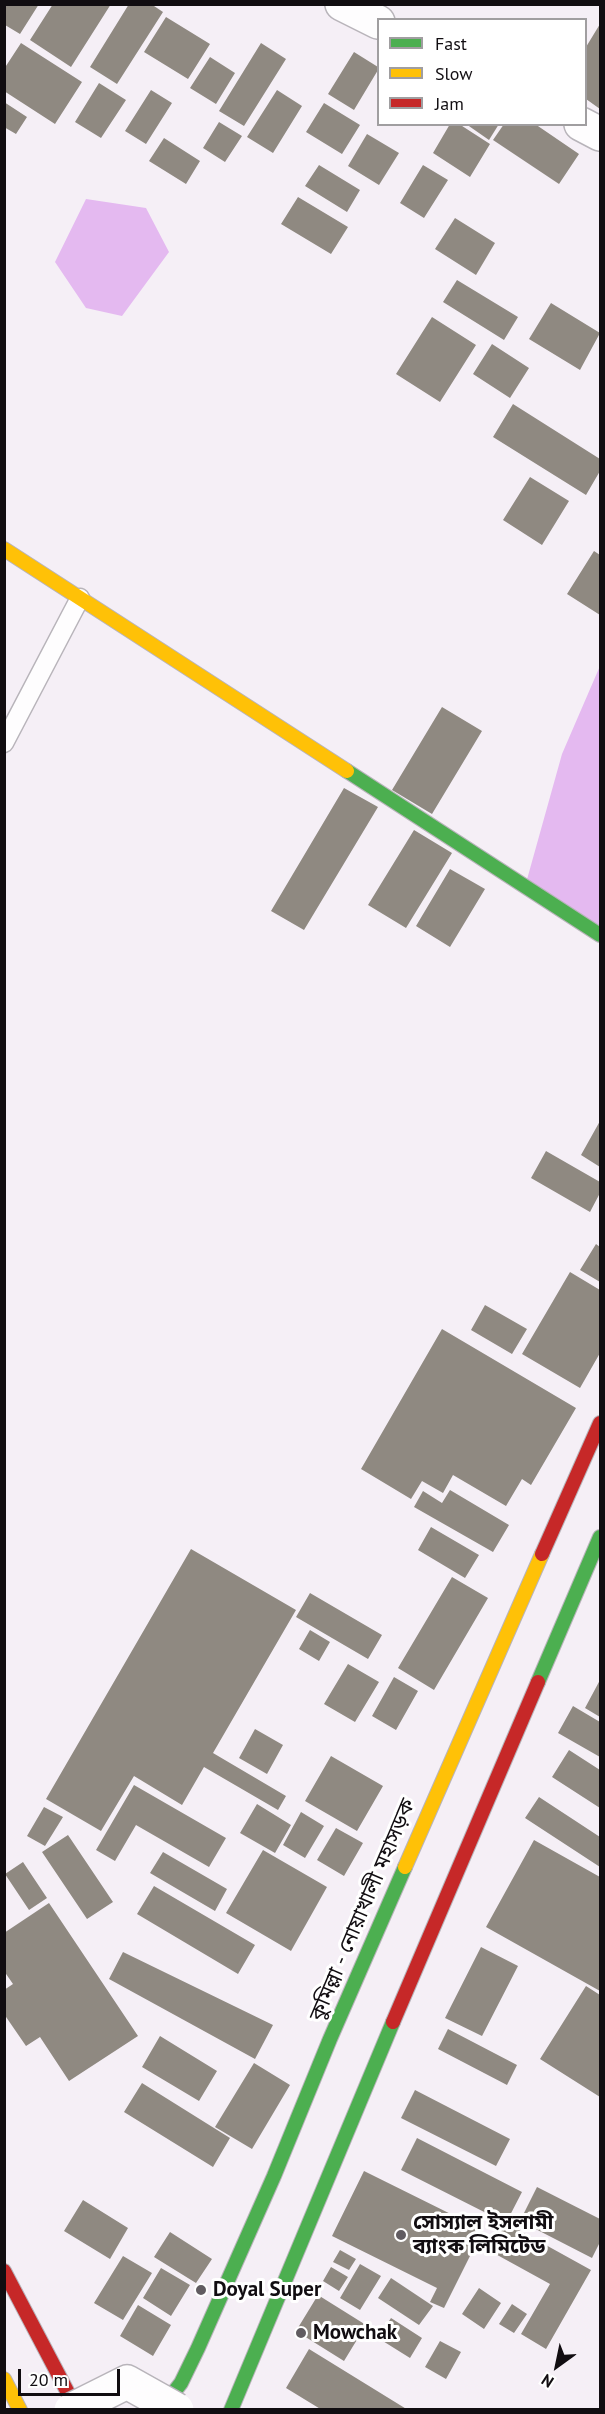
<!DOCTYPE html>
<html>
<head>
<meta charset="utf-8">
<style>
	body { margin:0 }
	#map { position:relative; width:605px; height:2414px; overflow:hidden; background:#f5eff6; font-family:"PT Sans",sans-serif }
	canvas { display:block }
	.frame { position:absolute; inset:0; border:6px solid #110d11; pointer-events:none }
	.legend { position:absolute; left:377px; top:18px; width:210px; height:108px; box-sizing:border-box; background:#fff; border:2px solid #a09ea0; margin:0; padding:8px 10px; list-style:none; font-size:18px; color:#110d11 }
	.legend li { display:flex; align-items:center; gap:12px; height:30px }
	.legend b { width:30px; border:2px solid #a09ea0 }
	.north { position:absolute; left:527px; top:2336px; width:60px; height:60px; -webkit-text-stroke:4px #fff; paint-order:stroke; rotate:213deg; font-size:16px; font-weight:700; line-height:24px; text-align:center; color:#110d11 }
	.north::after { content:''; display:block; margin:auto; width:21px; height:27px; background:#110d11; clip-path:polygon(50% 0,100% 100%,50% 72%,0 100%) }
	.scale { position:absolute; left:18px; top:2369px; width:102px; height:27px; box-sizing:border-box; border:3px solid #110d11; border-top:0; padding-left:8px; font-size:18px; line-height:21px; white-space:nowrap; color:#110d11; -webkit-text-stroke:4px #fff; paint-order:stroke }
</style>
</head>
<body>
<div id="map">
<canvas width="605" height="2414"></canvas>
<div class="frame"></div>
<ul class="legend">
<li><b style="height:8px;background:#4caf50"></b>Fast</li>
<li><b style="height:8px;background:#ffc107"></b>Slow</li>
<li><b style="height:8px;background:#c62828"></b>Jam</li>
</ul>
<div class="north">N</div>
<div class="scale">20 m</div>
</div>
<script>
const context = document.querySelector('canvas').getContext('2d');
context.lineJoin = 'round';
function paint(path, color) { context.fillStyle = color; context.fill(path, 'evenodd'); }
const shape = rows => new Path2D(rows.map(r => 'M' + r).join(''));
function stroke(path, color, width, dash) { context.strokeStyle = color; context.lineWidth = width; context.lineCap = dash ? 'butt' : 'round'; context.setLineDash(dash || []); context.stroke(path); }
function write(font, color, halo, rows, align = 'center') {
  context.font = font + ' "PT Sans","Noto Sans Bengali",sans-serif'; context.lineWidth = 6; context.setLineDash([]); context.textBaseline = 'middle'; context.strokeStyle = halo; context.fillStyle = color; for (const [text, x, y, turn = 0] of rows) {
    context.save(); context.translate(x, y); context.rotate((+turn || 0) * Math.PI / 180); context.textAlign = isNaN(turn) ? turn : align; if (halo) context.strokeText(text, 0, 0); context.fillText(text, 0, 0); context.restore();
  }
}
const water = shape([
	[86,199,146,208,169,252,122,316,86,308,55,262],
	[600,666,600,930,526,883,562,754]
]);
const building = shape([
	[5,4,39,4,20,34,5,25],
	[53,4,111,4,71,67,30,40],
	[129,4,151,4,163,12,117,84,90,67],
	[166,17,210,44,188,79,144,52],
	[600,24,600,109,586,99,586,47],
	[21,43,82,82,55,124,4,91,4,69],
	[261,43,286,59,244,126,219,111],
	[354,52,378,67,378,70,354,110,328,94],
	[210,57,235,73,216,104,190,88],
	[99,83,126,100,101,138,75,122],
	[151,90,172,103,146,144,125,131],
	[277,90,302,106,273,153,247,137],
	[4,102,27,117,16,134,4,127],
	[324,103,360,125,342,154,306,132],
	[219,122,242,136,225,162,203,148],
	[450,124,459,124,490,144,470,177,433,153],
	[466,124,499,124,489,140],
	[504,124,535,124,579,154,559,184,493,140],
	[367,134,399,153,379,185,348,166],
	[164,138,200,161,186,184,149,161],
	[319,165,360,190,347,212,305,186],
	[423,165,448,180,424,218,400,203],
	[298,197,348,227,331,254,281,224],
	[455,218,495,243,476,275,435,249],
	[457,280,518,317,504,340,443,302],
	[551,303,600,333,580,370,529,339],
	[432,317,476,345,440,402,396,374],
	[492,344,529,368,510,398,473,374],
	[513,404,600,459,600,471,586,495,493,437],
	[530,477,569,501,542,545,503,520],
	[594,551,600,555,600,615,567,594],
	[442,707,482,731,432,814,392,790],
	[344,788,378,807,304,930,271,911],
	[414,830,452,853,406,928,368,905],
	[450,869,485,889,450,947,416,926],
	[600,1121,600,1167,581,1155],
	[546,1151,600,1182,600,1193,590,1212,531,1178],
	[596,1244,600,1247,600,1282,580,1270],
	[570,1272,600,1290,600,1353,580,1388,522,1354],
	[485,1305,527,1329,512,1354,471,1330],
	[442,1329,576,1408,531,1485,522,1479,506,1506,453,1475,443,1493,422,1481,411,1499,361,1469],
	[450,1490,509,1525,493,1552,414,1507,423,1491,442,1503],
	[431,1527,479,1555,465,1578,418,1550],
	[191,1549,296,1610,213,1753,286,1796,278,1810,204,1767,182,1805,134,1776,101,1831,46,1799],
	[452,1577,488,1598,434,1690,398,1668],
	[310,1593,382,1635,368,1659,296,1617],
	[310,1630,330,1642,319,1661,299,1649],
	[348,1664,379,1682,355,1722,324,1704],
	[394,1677,418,1691,396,1730,372,1716],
	[600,1680,600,1717,585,1708],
	[573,1706,600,1722,600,1757,558,1733],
	[255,1729,283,1745,267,1774,239,1758],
	[569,1750,600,1770,600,1808,552,1777],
	[331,1756,383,1786,357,1831,305,1801],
	[134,1785,226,1838,209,1867,136,1825,115,1861,96,1850],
	[539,1797,600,1837,600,1867,525,1818],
	[257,1804,291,1825,275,1853,240,1833],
	[44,1807,63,1817,45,1846,27,1836],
	[301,1812,324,1826,305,1858,283,1845],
	[336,1828,363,1843,344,1876,317,1860],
	[68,1835,113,1902,87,1919,42,1852],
	[534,1840,600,1877,600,1991,486,1927],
	[263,1850,327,1887,291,1951,226,1913],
	[163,1852,227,1889,215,1911,150,1873],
	[23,1862,47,1898,29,1910,5,1874],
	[154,1886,255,1945,238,1974,137,1914],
	[49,1903,138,2036,69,2081,40,2037,26,2046,4,2014,4,1990,13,1984,4,1971,4,1933],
	[481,1947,518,1966,482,2036,445,2018],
	[123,1952,273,2025,255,2059,109,1979],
	[586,1986,600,1995,600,2097,540,2059],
	[448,2029,517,2065,507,2085,438,2049],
	[160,2036,217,2071,199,2101,142,2067],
	[254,2063,290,2085,252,2149,215,2127],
	[142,2083,230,2138,213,2167,124,2112],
	[415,2090,510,2139,496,2166,401,2118],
	[417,2138,522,2192,506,2223,591,2270,546,2349,521,2334,550,2284,490,2251,506,2223,401,2170],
	[364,2171,483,2230,444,2308,430,2302,437,2288,332,2236],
	[537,2187,600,2219,600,2242,592,2258,520,2221],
	[83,2200,128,2228,110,2259,64,2231],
	[170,2232,212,2259,196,2283,154,2257],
	[340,2250,356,2259,349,2270,333,2262],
	[123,2256,152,2273,123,2320,94,2303],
	[360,2264,381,2276,360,2310,340,2298],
	[331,2267,348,2277,339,2291,323,2281],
	[161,2268,190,2285,171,2316,143,2298],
	[391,2278,433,2306,419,2325,378,2298],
	[479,2288,501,2303,484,2329,462,2314],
	[318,2295,366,2325,344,2361,296,2331],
	[512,2304,527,2314,514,2333,499,2324],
	[138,2305,171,2325,153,2356,120,2336],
	[391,2318,422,2338,410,2358,378,2338],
	[440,2341,461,2352,446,2379,425,2367],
	[309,2349,408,2410,322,2410,286,2388]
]);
const lane = shape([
	[4,743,80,598]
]);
const street = shape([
	[342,4,378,22],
	[581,124,600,134]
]);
const fast = shape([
	[347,771,600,935],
	[538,1682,600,1537],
	[160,2410,181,2383,198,2348,274,2176,330,2039,405,1867],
	[231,2410,393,2022]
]);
const slow = shape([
	[4,549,347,771],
	[405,1867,542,1554],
	[4,2379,20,2410]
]);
const jam = shape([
	[542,1554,600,1423],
	[393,2022,538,1682],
	[4,2271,77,2410]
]);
const streetBridge = shape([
	[71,2410,127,2382,177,2410]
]);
const markers = [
	[401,2235,6,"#615c61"],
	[201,2290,6,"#615c61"],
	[301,2333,6,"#615c61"]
];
const streetNames = [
	["কুমিল্লা - নোয়াখালী মহাসড়ক",363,1910,-67]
];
const poiNames = [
	["সোস্যাল ইসলামী",413,2223],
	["ব্যাংক লিমিটেড",413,2247],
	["Doyal Super",213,2290],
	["Mowchak",313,2333]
];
paint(water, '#e4b9f0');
paint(building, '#8f8981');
stroke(lane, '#b8b4ba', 21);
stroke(street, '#b8b4ba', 36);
stroke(fast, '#b8b4ba', 16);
stroke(slow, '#b8b4ba', 16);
stroke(jam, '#b8b4ba', 16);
stroke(lane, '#fefdfe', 18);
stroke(street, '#fefdfe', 33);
stroke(fast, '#4caf50', 14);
stroke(slow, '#ffc107', 14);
stroke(jam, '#c62828', 14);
stroke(streetBridge, '#b8b4ba', 36, []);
stroke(streetBridge, '#fefdfe', 33);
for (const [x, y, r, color] of markers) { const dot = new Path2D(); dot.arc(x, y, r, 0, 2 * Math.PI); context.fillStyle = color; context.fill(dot); stroke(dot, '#fff', 2); }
write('21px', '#110d11', '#fff', streetNames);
write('bold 21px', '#110d11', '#fff', poiNames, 'left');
</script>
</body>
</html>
